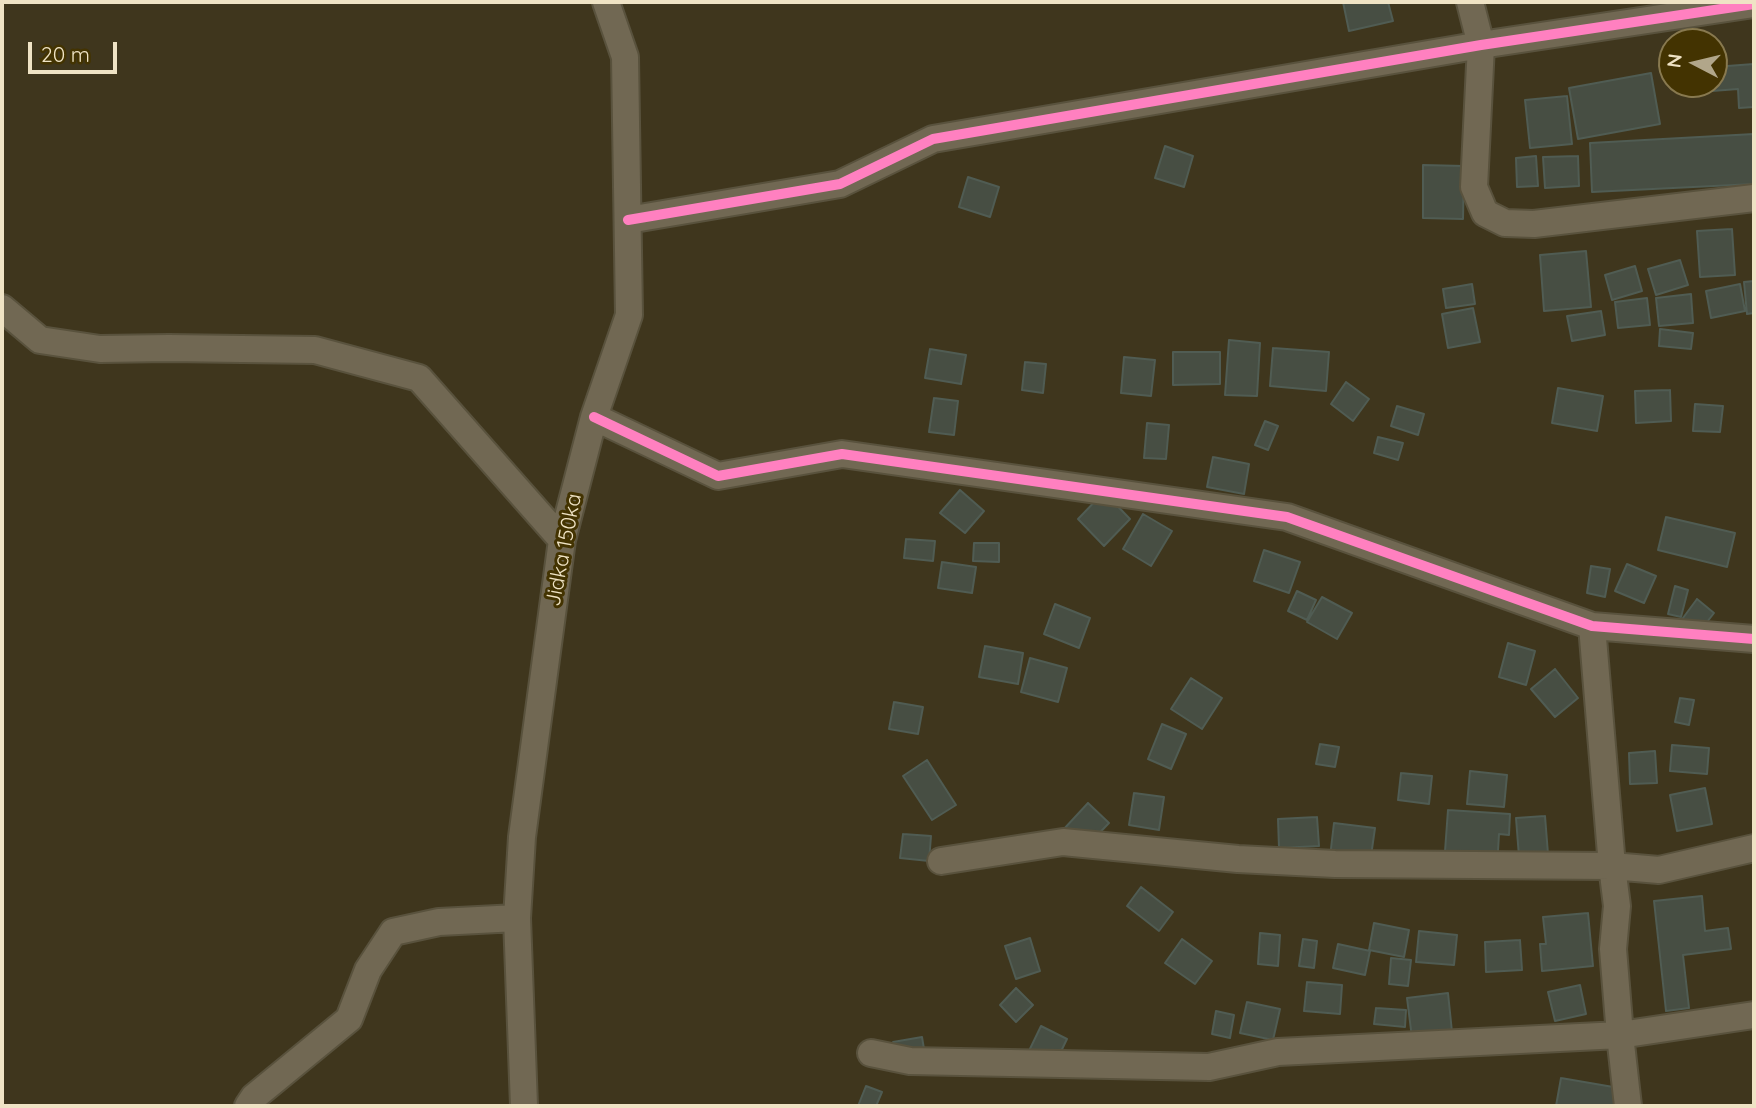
<!DOCTYPE html>
<html>
<head>
<meta charset="utf-8">
<style>
	body { margin:0 }
	#map { position:relative; width:1756px; height:1108px; overflow:hidden; background:#3f361d; font-family:Quicksand,sans-serif }
	canvas { display:block }
	.frame { position:absolute; inset:0; border:4px solid #efe3c5; pointer-events:none }
	.north { position:absolute; left:1658px; top:28px; width:70px; height:70px; box-sizing:border-box; background:#433301; border:2px solid #88794f; border-radius:50%; rotate:277deg; font-size:19px; font-weight:700; line-height:28px; text-align:center; color:#efe3c5 }
	.north::after { content:''; display:block; margin:auto; width:24px; height:32px; background:#b1a68a; clip-path:polygon(50% 0,100% 100%,50% 72%,0 100%) }
	.scale { position:absolute; left:28px; top:42px; width:89px; height:32px; box-sizing:border-box; border:4px solid #efe3c5; border-top:0; padding-left:9px; font-size:21px; line-height:24px; white-space:nowrap; color:#efe3c5; -webkit-text-stroke:5px #433301; paint-order:stroke }
</style>
</head>
<body>
<div id="map">
<canvas width="1756" height="1108"></canvas>
<div class="frame"></div>
<div class="north">N</div>
<div class="scale">20 m</div>
</div>
<script>
const context = document.querySelector('canvas').getContext('2d');
context.lineJoin = 'round';
function paint(path, color) { context.fillStyle = color; context.fill(path, 'evenodd'); }
const shape = rows => new Path2D(rows.map(r => 'M' + r).join(''));
function stroke(path, color, width, dash) { context.strokeStyle = color; context.lineWidth = width; context.lineCap = dash ? 'butt' : 'round'; context.setLineDash(dash || []); context.stroke(path); }
function write(font, color, halo, rows, align = 'center') {
  context.font = font + ' Quicksand,sans-serif'; context.lineWidth = 6; context.setLineDash([]); context.textBaseline = 'middle'; context.strokeStyle = halo; context.fillStyle = color; for (const [text, x, y, turn = 0] of rows) {
    context.save(); context.translate(x, y); context.rotate((+turn || 0) * Math.PI / 180); context.textAlign = isNaN(turn) ? turn : align; if (halo) context.strokeText(text, 0, 0); context.fillText(text, 0, 0); context.restore();
  }
}
const building = shape([
	[1343,2,1388,2,1393,21,1349,31,1343,2],
	[1754,64,1754,107,1739,108,1738,89,1712,91,1711,84,1714,84,1714,67,1754,64],
	[1651,73,1660,124,1578,139,1569,88,1651,73],
	[1567,96,1572,144,1530,148,1525,100,1567,96],
	[1754,134,1754,184,1592,192,1590,143,1754,134],
	[1165,146,1193,156,1184,187,1155,178,1165,146],
	[1536,156,1538,186,1517,187,1516,158,1536,156],
	[1578,156,1579,186,1545,188,1543,157,1578,156],
	[1423,165,1464,166,1463,219,1423,218,1423,165],
	[968,177,999,187,990,217,959,207,968,177],
	[1732,229,1735,275,1700,277,1697,231,1732,229],
	[1586,251,1591,307,1544,311,1540,255,1586,251],
	[1680,260,1688,285,1656,295,1648,269,1680,260],
	[1635,266,1642,291,1612,300,1605,275,1635,266],
	[1754,281,1754,313,1747,314,1744,282,1754,281],
	[1472,284,1475,304,1446,308,1443,289,1472,284],
	[1740,284,1745,311,1711,318,1706,291,1740,284],
	[1691,294,1693,323,1659,326,1656,298,1691,294],
	[1647,298,1650,325,1618,328,1615,302,1647,298],
	[1473,308,1480,342,1448,348,1442,314,1473,308],
	[1601,311,1605,335,1572,341,1567,316,1601,311],
	[1660,329,1693,333,1691,349,1659,346,1660,329],
	[1229,340,1260,343,1257,396,1225,395,1229,340],
	[1273,348,1329,352,1326,391,1270,386,1273,348],
	[930,349,966,355,961,384,925,378,930,349],
	[1173,352,1220,352,1220,384,1173,385,1173,352],
	[1124,357,1155,360,1151,396,1121,393,1124,357],
	[1025,362,1046,364,1043,393,1022,390,1025,362],
	[1346,382,1369,399,1353,421,1331,404,1346,382],
	[1558,388,1603,396,1597,431,1552,423,1558,388],
	[1670,390,1671,421,1636,423,1635,391,1670,390],
	[934,398,958,401,954,435,929,432,934,398],
	[1695,404,1723,406,1720,432,1693,431,1695,404],
	[1397,406,1424,414,1418,435,1391,426,1397,406],
	[1265,421,1278,426,1268,450,1255,445,1265,421],
	[1147,423,1169,425,1166,459,1144,458,1147,423],
	[1378,437,1403,443,1398,460,1374,453,1378,437],
	[1213,457,1249,464,1244,494,1207,487,1213,457],
	[960,490,984,511,965,533,940,513,960,490],
	[1104,492,1130,519,1104,546,1078,519,1104,492],
	[1143,514,1172,531,1151,566,1123,549,1143,514],
	[1666,517,1735,533,1727,567,1658,550,1666,517],
	[906,539,935,541,933,561,904,558,906,539],
	[974,543,999,543,999,562,973,561,974,543],
	[1264,550,1300,562,1289,593,1254,581,1264,550],
	[942,562,976,567,972,593,938,588,942,562],
	[1627,564,1656,576,1644,603,1615,591,1627,564],
	[1591,566,1610,569,1605,597,1587,593,1591,566],
	[1675,586,1688,590,1681,617,1668,614,1675,586],
	[1297,591,1316,600,1307,620,1288,611,1297,591],
	[1322,597,1352,613,1337,639,1307,622,1322,597],
	[1697,599,1714,613,1697,635,1680,622,1697,599],
	[1055,604,1090,618,1079,648,1044,634,1055,604],
	[1508,643,1535,651,1526,685,1499,677,1508,643],
	[985,646,1023,653,1018,684,979,677,985,646],
	[1030,658,1067,668,1058,702,1021,692,1030,658],
	[1555,669,1578,698,1555,717,1531,689,1555,669],
	[1191,678,1222,698,1202,729,1171,709,1191,678],
	[1680,698,1694,700,1689,725,1675,722,1680,698],
	[894,702,923,707,918,734,889,729,894,702],
	[1162,724,1186,734,1171,769,1148,759,1162,724],
	[1320,744,1339,747,1335,767,1316,764,1320,744],
	[1672,745,1709,748,1707,774,1670,771,1672,745],
	[1655,751,1657,783,1630,784,1629,753,1655,751],
	[927,760,956,805,932,820,903,776,927,760],
	[1470,771,1507,775,1504,807,1467,804,1470,771],
	[1401,773,1432,776,1429,804,1398,800,1401,773],
	[1705,788,1712,824,1677,831,1670,795,1705,788],
	[1134,793,1164,797,1159,830,1129,825,1134,793],
	[1088,803,1109,823,1084,849,1063,830,1088,803],
	[1448,810,1510,814,1509,835,1499,834,1497,868,1444,865,1448,810],
	[1545,816,1548,854,1519,857,1516,818,1545,816],
	[1317,817,1319,846,1279,848,1278,819,1317,817],
	[1334,823,1375,828,1370,863,1330,857,1334,823],
	[903,834,931,836,929,861,900,858,903,834],
	[1141,887,1173,912,1159,931,1127,906,1141,887],
	[1702,896,1705,931,1728,928,1731,949,1683,955,1689,1008,1666,1011,1654,901,1702,896],
	[1588,913,1593,966,1542,971,1540,944,1546,944,1543,917,1588,913],
	[1374,923,1409,930,1404,957,1369,950,1374,923],
	[1419,931,1457,935,1454,965,1416,962,1419,931],
	[1260,933,1280,935,1278,966,1258,964,1260,933],
	[1030,938,1040,971,1016,979,1005,946,1030,938],
	[1182,939,1212,961,1195,984,1165,963,1182,939],
	[1303,939,1317,941,1314,968,1299,966,1303,939],
	[1520,940,1522,970,1486,972,1485,942,1520,940],
	[1338,944,1370,951,1365,975,1333,968,1338,944],
	[1391,958,1411,960,1408,986,1389,984,1391,958],
	[1307,982,1342,985,1340,1014,1304,1011,1307,982],
	[1580,985,1586,1014,1555,1021,1548,992,1580,985],
	[1016,988,1033,1005,1016,1022,1000,1005,1016,988],
	[1448,993,1452,1032,1412,1038,1407,998,1448,993],
	[1247,1002,1280,1009,1273,1040,1240,1033,1247,1002],
	[1376,1008,1406,1010,1405,1027,1374,1024,1376,1008],
	[1216,1011,1234,1015,1230,1038,1212,1034,1216,1011],
	[1041,1026,1067,1039,1053,1068,1027,1055,1041,1026],
	[922,1037,925,1055,897,1060,893,1042,922,1037],
	[1561,1078,1619,1088,1616,1106,1556,1106,1561,1078],
	[866,1086,882,1092,876,1106,858,1106,866,1086]
]);
const street = shape([
	[1470,2,1481,45,1474,187,1485,213,1505,223,1534,224,1754,198],
	[628,220,840,184,933,139,1481,45,1754,4],
	[2,308,40,340,100,349,169,348,315,350,419,378,562,540],
	[594,417,718,476,842,454,1287,517,1592,626,1754,639],
	[941,861,1063,842,1238,859,1335,864,1612,866,1592,626],
	[871,1053,910,1061,1209,1067,1278,1052,1620,1035,1754,1015],
	[248,1106,254,1097,349,1019,368,970,393,932,439,922,517,918],
	[524,1106,517,918,522,837,562,540,594,417,629,315,625,57,606,2],
	[1628,1106,1620,1035,1613,949,1617,906,1612,866,1659,870,1754,848]
]);
const cycleway = shape([
	[628,220,840,184,933,139,1481,45,1754,4],
	[594,417,718,476,842,454,1287,517,1592,626,1754,639]
]);
const streetNames = [
	["Jidka 150ka",564,550,-79]
];
paint(building, '#474e43');
stroke(building, '#505c53', 2);
stroke(street, '#59523d', 30);
stroke(street, '#716853', 26);
stroke(cycleway, '#ff80c0', 10);
write('21px', '#efe3c5', '#433301', streetNames);
</script>
</body>
</html>
